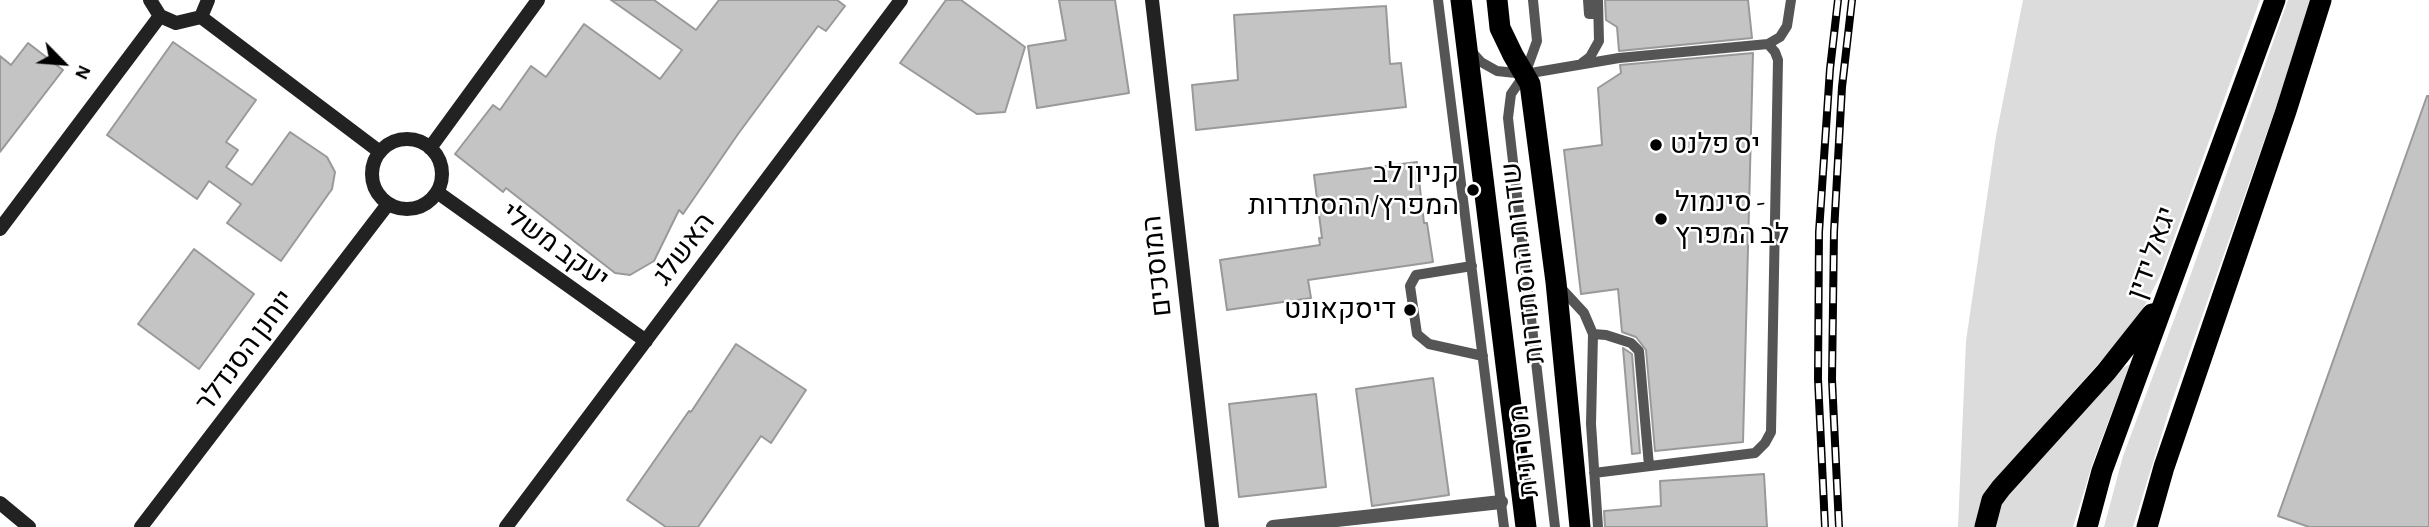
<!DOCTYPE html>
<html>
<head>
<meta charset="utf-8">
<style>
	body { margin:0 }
	#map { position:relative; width:2429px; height:527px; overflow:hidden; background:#fff; font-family:"Alegreya Sans",sans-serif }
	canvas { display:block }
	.north { position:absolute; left:28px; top:28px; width:70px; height:70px; -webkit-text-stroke:5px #fff; paint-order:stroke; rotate:115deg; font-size:19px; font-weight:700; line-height:28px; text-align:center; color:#000 }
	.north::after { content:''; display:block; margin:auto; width:24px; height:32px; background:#000; clip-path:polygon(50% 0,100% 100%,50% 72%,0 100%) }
</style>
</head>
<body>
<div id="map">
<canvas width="2429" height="527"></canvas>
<div class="north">N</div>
</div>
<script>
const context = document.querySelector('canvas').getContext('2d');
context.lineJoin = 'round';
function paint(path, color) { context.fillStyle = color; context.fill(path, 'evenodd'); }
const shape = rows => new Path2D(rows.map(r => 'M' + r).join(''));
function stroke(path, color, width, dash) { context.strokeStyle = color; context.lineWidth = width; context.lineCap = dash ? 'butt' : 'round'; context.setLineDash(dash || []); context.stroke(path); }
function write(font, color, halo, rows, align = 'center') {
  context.font = font + ' "Alegreya Sans",Heebo,sans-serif'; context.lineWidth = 5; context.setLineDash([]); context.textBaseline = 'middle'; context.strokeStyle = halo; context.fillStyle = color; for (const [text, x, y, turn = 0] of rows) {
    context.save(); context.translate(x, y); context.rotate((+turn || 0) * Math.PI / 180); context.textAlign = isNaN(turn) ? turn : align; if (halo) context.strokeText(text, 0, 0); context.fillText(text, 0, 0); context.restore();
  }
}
const green = shape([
	[2023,0,2260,0,2161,274,2146,303,2131,327,2002,472,1980,508,1975,527,1958,527,1966,341,1996,136],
	[2288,0,2311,0,2277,104,2172,401,2133,527,2104,527,2123,456,2187,285],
	[2130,364,2093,462,2073,527,1991,527,2000,500,2114,373]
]);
const building = shape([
	[611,0,654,0,696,30,719,0,837,0,845,6,826,31,818,26,738,134,683,214,679,210,654,261,630,275,615,273,506,188,503,192,455,154,493,105,500,110,531,66,546,77,584,24,660,79,682,50,611,0],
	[946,0,961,0,1025,47,1005,112,977,114,900,63,946,0],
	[1059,0,1115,0,1129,93,1037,108,1028,46,1066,40,1059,0],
	[1605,0,1748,0,1752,38,1619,51,1617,27,1606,20,1605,0],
	[1386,6,1390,64,1401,63,1406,107,1196,130,1192,85,1238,80,1234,15,1386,6],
	[173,42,256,100,226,142,238,150,226,167,252,185,290,132,327,157,335,172,332,189,281,261,227,223,241,204,209,181,197,199,107,135,173,42],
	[28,43,63,70,0,152,0,56,11,65,28,43],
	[1753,53,1743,442,1655,451,1646,350,1636,337,1622,332,1618,289,1581,294,1564,150,1602,145,1598,88,1621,73,1620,65,1753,53],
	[2427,96,2429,96,2429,527,2309,527,2278,516,2427,96],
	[1417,162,1424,223,1427,223,1433,262,1308,280,1311,298,1227,310,1220,260,1320,245,1319,238,1322,238,1314,175,1417,162],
	[194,249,254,294,199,369,138,324,194,249],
	[736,344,806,390,771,443,761,436,698,527,666,527,627,500,689,411,691,412,736,344],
	[1623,348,1632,354,1640,453,1632,454,1623,348],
	[1433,378,1449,495,1372,506,1356,389,1433,378],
	[1316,394,1326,487,1239,497,1229,404,1316,394],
	[1764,474,1767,527,1605,527,1604,511,1661,506,1660,481,1764,474]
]);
const lane = shape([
	[1438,0,1504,527],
	[1533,0,1537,41,1525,74,1511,94,1508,118,1555,527],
	[1588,0,1589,14,1598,14],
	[1768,44,1780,37,1787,26,1791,0],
	[1472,52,1481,62,1497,71,1525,74,1619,58,1768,44,1775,52,1778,60,1771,432,1765,443,1755,453,1594,473],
	[1582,63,1590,57,1599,41,1598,0],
	[1472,266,1416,275,1410,286,1417,334,1429,344,1483,356],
	[1560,287,1584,313,1593,334,1591,424,1598,527],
	[1593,334,1606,335,1631,343,1639,351,1649,466]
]);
const street = shape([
	[1273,527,1501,502]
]);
const secondary = shape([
	[150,0,160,16,176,23,201,17,208,0],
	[1152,0,1212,527],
	[201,17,380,152],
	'372 174a35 35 0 1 1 70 0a35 35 0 1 1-70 0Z',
	[430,148,538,0],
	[437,192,646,341],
	[0,229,160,16],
	[0,503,29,527],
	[141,527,388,204],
	[506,527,901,0]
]);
const highway = shape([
	[1461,0,1526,527],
	[1497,0,1500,28,1513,55,1530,84,1556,282,1580,527],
	[1985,527,1992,500,2001,488,2106,372,2152,314],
	[2087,527,2102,471,2275,0],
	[2147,527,2164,467,2286,111,2321,0]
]);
const rail = shape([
	[1825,527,1818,379,1819,232,1830,69,1838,0],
	[1839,527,1832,379,1834,232,1842,87,1852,0]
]);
const markers = [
	[1656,145,7,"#000"],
	[1473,190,7,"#000"],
	[1661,219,7,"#000"],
	[1410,310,7,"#000"]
];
const poiNames = [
	["יס פלנט",1670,145],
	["קניון לב",1459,174,"right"],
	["המפרץ/ההסתדרות",1459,206,"right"],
	["סינמול -",1675,203],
	["לב המפרץ",1675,235],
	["דיסקאונט",1396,310,"right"]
];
const streetNames = [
	["יעקב משלי",555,246,36],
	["האשלג",684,249,-53],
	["יגאל ידין",2152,253,-70],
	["שדרות ההסתדרות",1523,263,-97],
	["המוסכים",1157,266,-96],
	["יוחנן הסנדלר",245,351,-53],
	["מטרונית",1524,451,-97]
];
paint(green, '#dcdcdc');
paint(building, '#c4c4c4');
stroke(building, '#999', 2);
stroke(lane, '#555', 10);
stroke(street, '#555', 14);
stroke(secondary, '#222', 14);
stroke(highway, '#000', 21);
stroke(rail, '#000', 8);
stroke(rail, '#fff', 5, [16]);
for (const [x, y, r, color] of markers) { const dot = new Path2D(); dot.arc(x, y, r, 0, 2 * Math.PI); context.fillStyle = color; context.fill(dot); stroke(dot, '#fff', 2.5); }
write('28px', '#000', '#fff', poiNames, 'left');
write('28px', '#000', '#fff', streetNames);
</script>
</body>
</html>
